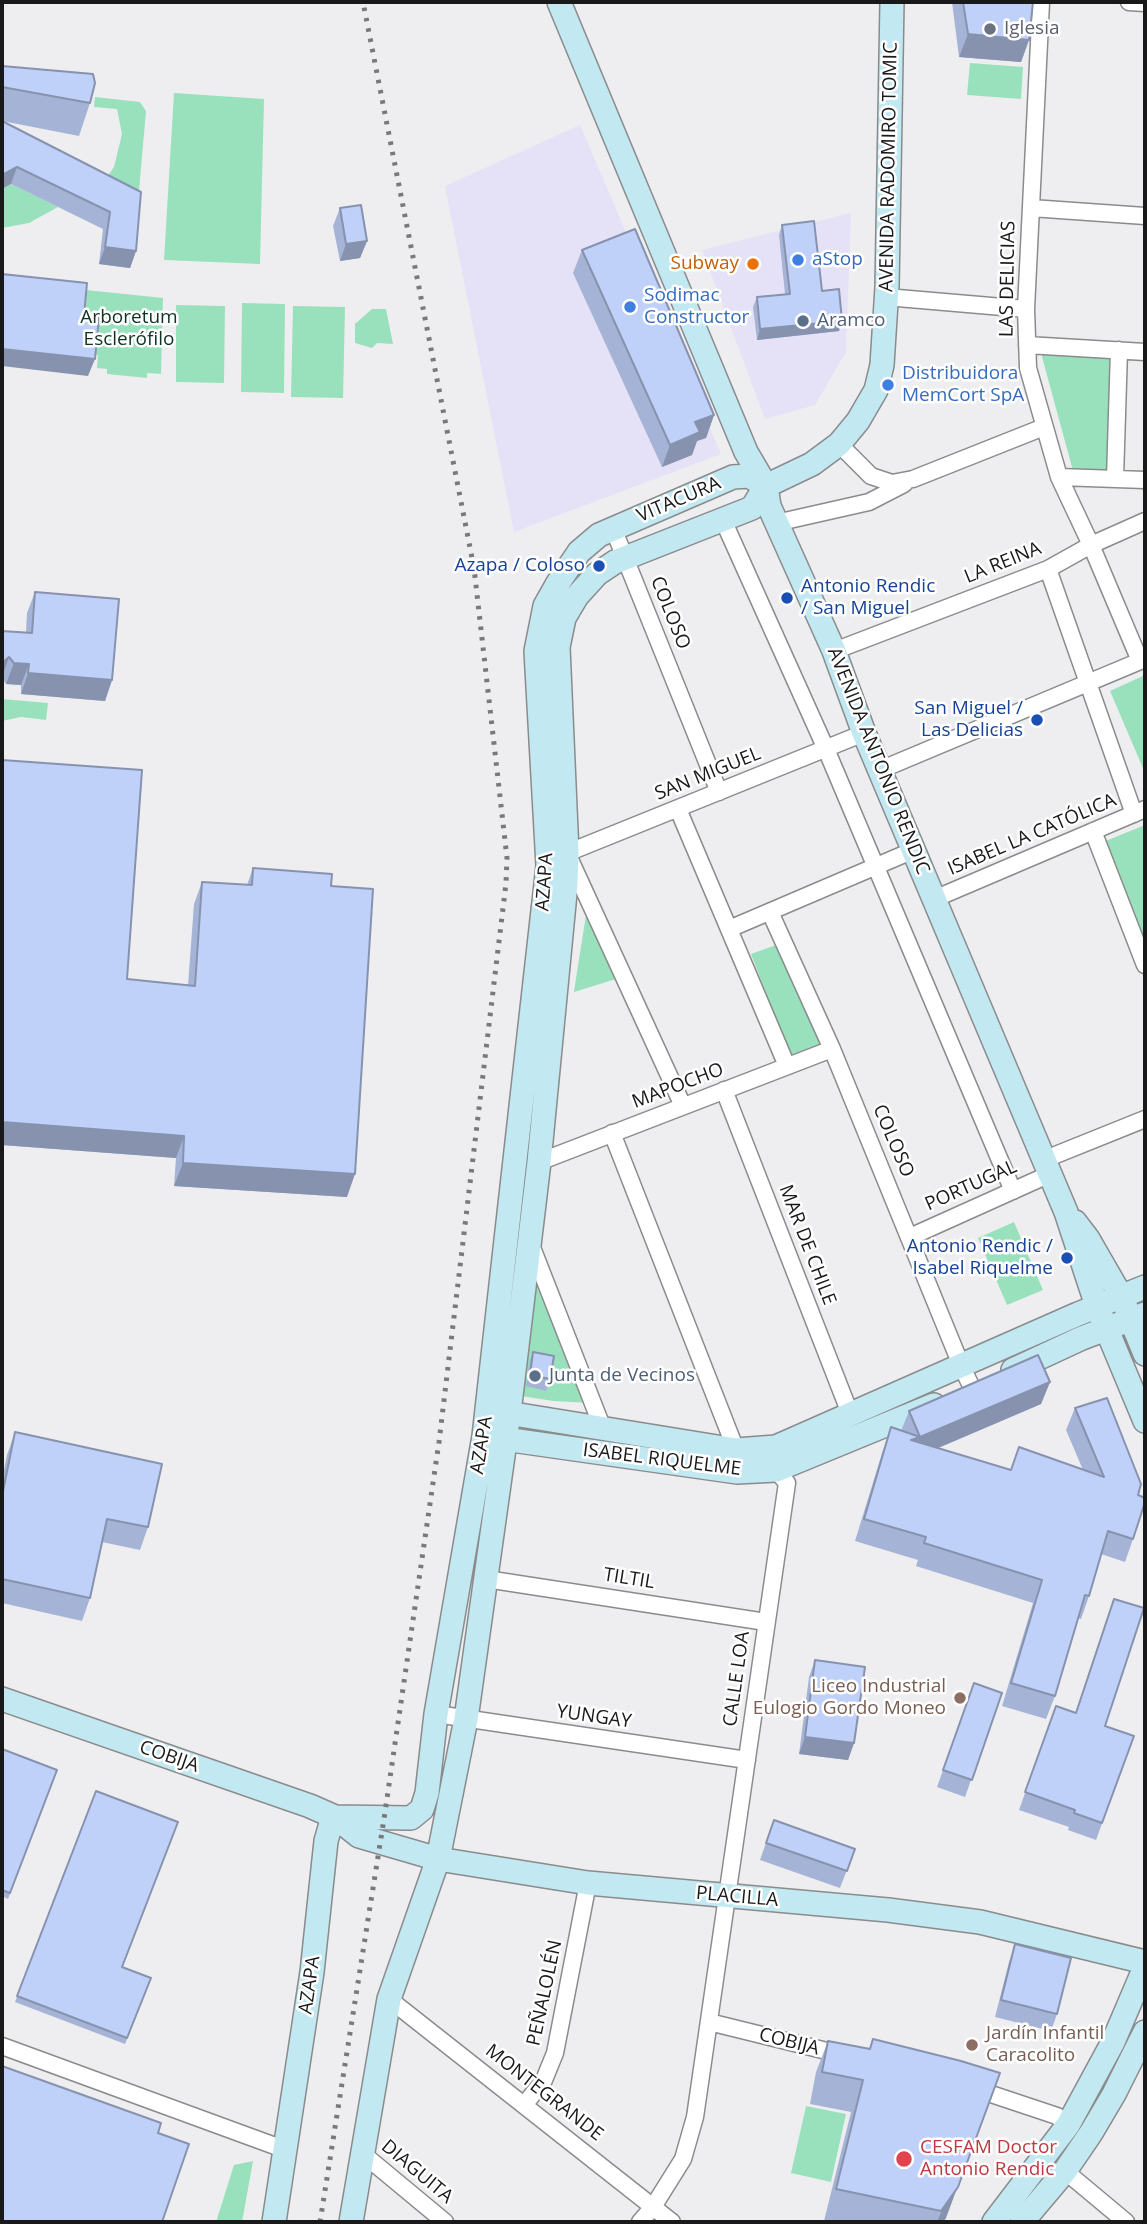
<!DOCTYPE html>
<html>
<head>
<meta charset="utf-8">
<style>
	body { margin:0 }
	#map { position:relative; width:1147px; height:2224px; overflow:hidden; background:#eeeef0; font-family:"Open Sans",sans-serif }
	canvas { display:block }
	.frame { position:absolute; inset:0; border:4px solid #19191a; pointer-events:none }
</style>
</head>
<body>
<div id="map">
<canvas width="1147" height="2224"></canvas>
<div class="frame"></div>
</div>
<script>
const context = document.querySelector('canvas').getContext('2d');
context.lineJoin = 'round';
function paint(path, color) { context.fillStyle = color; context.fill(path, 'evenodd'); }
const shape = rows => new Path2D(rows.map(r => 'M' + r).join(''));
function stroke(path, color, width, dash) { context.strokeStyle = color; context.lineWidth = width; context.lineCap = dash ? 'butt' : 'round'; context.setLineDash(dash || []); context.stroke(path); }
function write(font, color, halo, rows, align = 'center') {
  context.font = font + ' "Open Sans",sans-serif'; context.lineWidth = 5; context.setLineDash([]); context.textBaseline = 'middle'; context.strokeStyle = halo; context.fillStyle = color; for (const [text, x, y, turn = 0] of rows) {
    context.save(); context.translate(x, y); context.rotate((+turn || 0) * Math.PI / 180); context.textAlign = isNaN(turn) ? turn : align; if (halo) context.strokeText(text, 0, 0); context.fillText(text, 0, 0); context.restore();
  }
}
const commercial = shape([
	[580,125,721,454,514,532,445,186],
	[851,213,846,352,815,405,765,419,702,250]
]);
const green = shape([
	[970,63,1023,67,1021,99,967,95],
	[174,93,264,99,260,264,164,260],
	[95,97,140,102,146,111,138,202,102,184,114,167,122,134,117,109,94,107],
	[11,184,58,207,29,223,2,228,2,189],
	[86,290,163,298,161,374,147,373,147,378,107,374,107,369,97,368,98,355,93,354,83,330],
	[242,303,285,304,284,393,241,392],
	[176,305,225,306,224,383,176,382],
	[293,306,345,307,343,398,291,397],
	[372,309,386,309,393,344,377,343,372,348,355,343,355,324],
	[1041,353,1114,357,1106,471,1073,471],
	[1145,675,1145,773,1110,691],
	[2,699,48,703,46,720,21,717,2,721],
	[1145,825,1145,943,1103,842],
	[586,915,616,979,574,992,574,991],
	[779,944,822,1043,791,1058,751,954],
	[1014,1222,1043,1290,1007,1305,978,1238],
	[533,1271,591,1403,553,1401,515,1395],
	[806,2106,846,2114,831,2182,791,2173],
	[253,2161,242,2222,216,2222,234,2165]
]);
const street = shape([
	[1041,2,1026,309,1028,368,1059,477,1091,545,1140,661],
	[1129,2,1145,3],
	[1031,208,1145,216],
	[886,297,1026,309],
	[1027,345,1145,352],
	[839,444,871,476,892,483,913,479,1044,427],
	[1059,477,1145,480],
	[1115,478,1119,350],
	[723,520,826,749,1013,1191],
	[776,523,869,502,904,484],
	[613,528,719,792],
	[1048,569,1134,814],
	[834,651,1048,569,1091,545,1145,521],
	[880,770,1145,659],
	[678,809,787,1066],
	[1093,831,1145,965],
	[934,899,1145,809],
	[770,912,832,1049,961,1365,972,1388],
	[729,929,914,850],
	[724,1090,851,1416],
	[683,1106,567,853,864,733],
	[612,1133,736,1450,743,1454],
	[1043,1160,1145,1119],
	[539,1162,832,1049],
	[910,1237,1050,1174],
	[531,1245,603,1429],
	[486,1579,766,1622],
	[436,1714,747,1760],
	[389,1999,672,2222],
	[709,2022,843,2055],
	[2,2046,286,2150],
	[973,2088,1057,2116,1068,2125],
	[525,2104,544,2080,555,2053,588,1883],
	[363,2154,445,2222],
	[1065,2171,1126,2222],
	[640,2222,653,2207,683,2159,695,2117,787,1483,776,1470,770,1467]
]);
const secondary = shape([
	[559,2,746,452,766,486,769,506,834,651,864,733,1066,1212,1097,1306,1145,1421],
	[766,486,812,464,839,444,858,421,876,390,882,365,887,287,892,2],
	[1075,1222,1088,1239,1122,1298,1145,1354],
	[1013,1370,1082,1338,1145,1314],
	[495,1411,736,1450,776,1447,1078,1314,1145,1287],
	[490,1437,737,1472,776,1470,934,1405],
	[2,1699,310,1806,335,1817,359,1836,438,1859,588,1883,888,1910,980,1922,1145,1962],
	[335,1817,411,1818,422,1809,427,1793,436,1714,484,1436,548,866,536,651,545,606,558,583,579,552,599,535,733,477,749,476,766,486],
	[274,2222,312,1972,326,1841,330,1827,335,1817],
	[351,2222,389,1999,438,1859,466,1719,509,1413,539,1162,566,883,567,853,558,647,564,618,577,596,597,574,615,562,752,508,766,486],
	[994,2222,1068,2125,1113,2042,1145,1967],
	[1022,2222,1065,2171,1091,2133,1114,2094,1145,2032]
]);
const rail = shape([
	[320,2222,384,1819,439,1442,506,883,507,858,474,568,363,2]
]);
const wall = shape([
	[952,2,1033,2,1029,40,1021,62,959,57],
	[2,66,90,103,79,136,2,121],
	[2,121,141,192,136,251,130,268,99,264,103,229,11,184],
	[340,208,367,241,360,258,340,261,333,226],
	[782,225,822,291,842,321,839,331,757,340,753,307,757,297,785,294,779,235],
	[582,250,714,415,706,438,697,441,692,455,662,467,573,273],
	[35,592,112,680,105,701,21,694,21,685,6,684,2,678,2,631,26,632,27,613],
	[2,760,127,979,188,985,194,904,202,882,247,885,253,868,331,886,347,1197,174,1186,176,1158,2,1145],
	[533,1352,550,1379,546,1391,526,1386,529,1363],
	[1050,1382,1041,1404,938,1448,1011,1470,1019,1447,1083,1470,1066,1430,1075,1408,1138,1495,1133,1539,1125,1562,1101,1554,1089,1596,1081,1619,1078,1618,1055,1696,1046,1719,1002,1706,1033,1603,916,1566,918,1560,855,1541,883,1450,891,1427,901,1431,909,1411],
	[15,1432,148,1527,140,1550,102,1542,90,1598,82,1621,2,1603,2,1480,7,1455],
	[815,1660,854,1743,848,1760,799,1754,809,1677],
	[974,1683,1002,1693,965,1797,937,1787],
	[1056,1706,1105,1726,1134,1736,1096,1840,1068,1830,1069,1827,1019,1810],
	[2,1749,57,1770,8,1899,2,1896],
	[96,1791,122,1967,151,1978,125,2044,15,2002],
	[774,1820,855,1849,840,1888,760,1860],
	[1015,1944,1057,2014,1051,2031,995,2017,1009,1962],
	[873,2039,946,2218,943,2222,831,2222,824,2221,851,2112,810,2104,816,2072,828,2041,869,2049]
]);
const shadedWall = shape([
	[968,34,1029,40,1021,62,959,57],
	[17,167,11,184,2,189,2,174],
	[367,241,360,258,340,261,346,244],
	[105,247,136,251,130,268,99,264],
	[842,321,839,331,757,340,760,329],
	[2,349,95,359,88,376,2,366],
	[714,415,706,438,697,441,692,455,662,467,670,445,695,422],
	[9,657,2,677,2,663],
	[14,663,29,664,21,685,6,684],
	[28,673,112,680,105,701,21,694],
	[2,1122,184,1136,176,1158,2,1145],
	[183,1163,355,1174,347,1197,174,1186],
	[1050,1382,1041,1404,903,1463,911,1440],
	[805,1737,854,1743,848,1760,799,1754],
	[1000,2073,946,2218,943,2222,937,2222]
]);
const building = shape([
	[963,2,1033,2,1029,40,968,34,963,2],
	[2,66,93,74,95,83,90,103,2,87,2,66],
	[2,121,141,192,136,251,105,247,110,212,17,167,6,173,2,174,2,121],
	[361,205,367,241,346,244,340,208,361,205],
	[814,221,822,291,839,289,842,321,760,329,757,297,790,294,782,225,814,221],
	[635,229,714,415,695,422,700,432,670,445,582,250,635,229],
	[2,274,87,283,84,315,99,317,95,359,2,349,2,274],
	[35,592,119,599,112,680,28,673,29,664,14,663,9,657,2,663,2,631,32,633,35,592],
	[2,760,142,770,127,979,195,986,202,882,252,885,253,868,332,874,331,886,373,889,355,1174,183,1163,184,1136,2,1122,2,760],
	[533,1352,554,1356,550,1379,530,1375,533,1352],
	[1038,1355,1050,1382,920,1437,909,1411,1038,1355],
	[1107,1398,1141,1484,1138,1495,1145,1498,1145,1502,1133,1539,1108,1531,1089,1596,1085,1595,1055,1696,1011,1683,1042,1580,924,1543,926,1537,864,1519,891,1427,920,1437,911,1440,1011,1470,1019,1447,1104,1477,1075,1408,1107,1398],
	[15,1432,162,1464,148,1527,107,1519,90,1598,2,1579,2,1496,15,1432],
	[1114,1599,1144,1608,1105,1726,1134,1736,1102,1823,1074,1813,1075,1810,1025,1792,1056,1706,1076,1713,1114,1599],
	[815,1660,865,1667,854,1743,805,1737,815,1660],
	[974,1683,1002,1693,972,1780,943,1770,974,1683],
	[2,1749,57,1770,10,1893,2,1890,2,1749],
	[96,1791,178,1822,122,1967,151,1978,127,2038,17,1996,96,1791],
	[774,1820,855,1849,847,1871,766,1843,774,1820],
	[1015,1944,1071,1958,1057,2014,1001,2000,1015,1944],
	[873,2039,961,2061,1000,2073,958,2187,941,2211,836,2189,863,2080,822,2072,828,2041,870,2049,873,2039],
	[2,2066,161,2123,158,2133,189,2144,162,2222,2,2222,2,2066]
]);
const markers = [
	[990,29,7,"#6b7280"],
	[798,260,7,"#3f7fe0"],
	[753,264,7,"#e8710a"],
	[630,307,7,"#3f7fe0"],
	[803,321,7,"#5c6f8a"],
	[888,385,7,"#3f7fe0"],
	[599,566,7,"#1a4fb4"],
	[787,598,7,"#1a4fb4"],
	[1037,720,7,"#1a4fb4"],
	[1067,1258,7,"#1a4fb4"],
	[535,1376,7,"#5c6f8a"],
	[960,1698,7,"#8d6e63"],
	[972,2045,7,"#8d6e63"],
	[904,2159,9,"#e0444e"]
];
const worshipNames = [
	["Iglesia",1004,29]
];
const streetNames = [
	["AVENIDA RADOMIRO TOMIC",889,167,-89],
	["LAS DELICIAS",1008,279,-89],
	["VITACURA",679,500,-23],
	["LA REINA",1003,563,-22],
	["COLOSO",670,613,68],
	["AVENIDA ANTONIO RENDIC",878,761,68],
	["SAN MIGUEL",708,774,-22],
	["ISABEL LA CATÓLICA",1032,835,-23],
	["AZAPA",545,882,-86],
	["MAPOCHO",678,1086,-21],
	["COLOSO",893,1141,67],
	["PORTUGAL",971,1186,-24],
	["MAR DE CHILE",807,1245,69],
	["AZAPA",482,1445,-81],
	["ISABEL RIQUELME",662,1460,7],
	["TILTIL",629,1579,9],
	["CALLE LOA",737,1679,-82],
	["YUNGAY",594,1717,8],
	["COBIJA",169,1757,19],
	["PLACILLA",737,1897,5],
	["AZAPA",310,1985,-82],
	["PEÑALOLÉN",545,1993,-78],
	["COBIJA",789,2042,14],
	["MONTEGRANDE",544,2093,38],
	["DIAGUITA",417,2172,40]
];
const shopNames = [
	["aStop",812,260],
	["Sodimac",644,296],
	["Constructor",644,318],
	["Distribuidora",902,374],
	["MemCort SpA",902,396]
];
const foodNames = [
	["Subway",739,264]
];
const parkNames = [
	["Arboretum",129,318],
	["Esclerófilo",129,340]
];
const serviceNames = [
	["Aramco",817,321],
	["Junta de Vecinos",549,1376]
];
const transitNames = [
	["Azapa / Coloso",585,566],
	["Antonio Rendic",801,587,"left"],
	["/ San Miguel",801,609,"left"],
	["San Miguel /",1023,709],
	["Las Delicias",1023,731],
	["Antonio Rendic /",1053,1247],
	["Isabel Riquelme",1053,1269]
];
const educationNames = [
	["Liceo Industrial",946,1687],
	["Eulogio Gordo Moneo",946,1709],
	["Jardín Infantil",986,2034,"left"],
	["Caracolito",986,2056,"left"]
];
const healthNames = [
	["CESFAM Doctor",920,2148],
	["Antonio Rendic",920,2170]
];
paint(commercial, '#e5e1f7');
paint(green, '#99e1bc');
stroke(street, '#8a8b8c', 19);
stroke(secondary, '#8a8b8c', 26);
stroke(street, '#fff', 16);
stroke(secondary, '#c2e8f1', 23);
stroke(rail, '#79797b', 5, [3.5, 7]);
paint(wall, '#a5b4d6');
paint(shadedWall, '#8692ae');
paint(building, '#c0d1f9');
stroke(building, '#8692ae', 2);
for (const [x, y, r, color] of markers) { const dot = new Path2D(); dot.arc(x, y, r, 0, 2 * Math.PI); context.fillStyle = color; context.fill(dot); stroke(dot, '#fff', 2.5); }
write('19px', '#5b616d', '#fff', worshipNames, 'left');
write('19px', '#19191a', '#fff', streetNames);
write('19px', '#366cbe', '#fff', shopNames, 'left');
write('19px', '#c56008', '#fff', foodNames, 'right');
write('19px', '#0e3323', '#fff', parkNames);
write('19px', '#4e5e75', '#fff', serviceNames, 'left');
write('19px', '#164399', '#fff', transitNames, 'right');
write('19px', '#785e54', '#fff', educationNames, 'right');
write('19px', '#be3a42', '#fff', healthNames, 'left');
</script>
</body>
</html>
